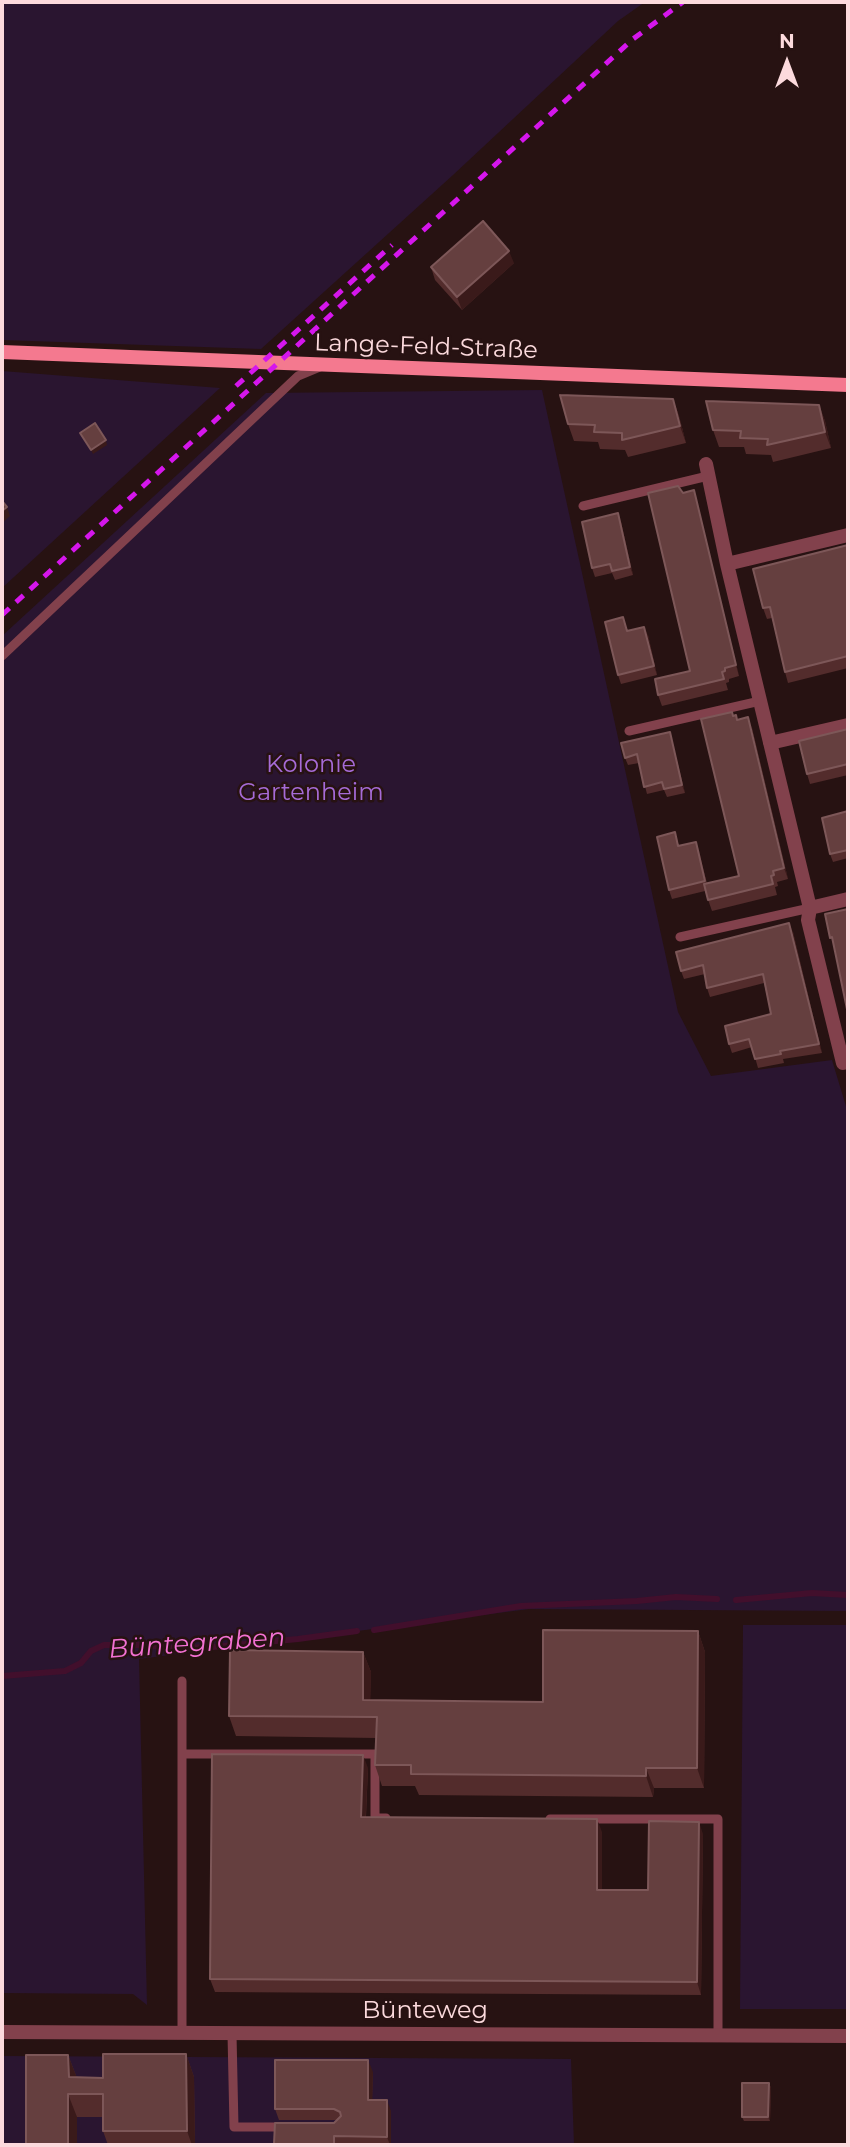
<!DOCTYPE html>
<html>
<head>
<meta charset="utf-8">
<style>
	body { margin:0 }
	#map { position:relative; width:850px; height:2147px; overflow:hidden; background:#271212; font-family:Montserrat,sans-serif }
	canvas { display:block }
	.frame { position:absolute; inset:0; border:4px solid #fcdadd; pointer-events:none }
	.north { position:absolute; left:752px; top:28px; width:70px; height:70px; -webkit-text-stroke:5px #271212; paint-order:stroke; rotate:0deg; font-size:19px; font-weight:700; line-height:28px; text-align:center; color:#fcdadd }
	.north::after { content:''; display:block; margin:auto; width:24px; height:32px; background:#fcdadd; clip-path:polygon(50% 0,100% 100%,50% 72%,0 100%) }
</style>
</head>
<body>
<div id="map">
<canvas width="850" height="2147"></canvas>
<div class="frame"></div>
<div class="north">N</div>
</div>
<script>
const context = document.querySelector('canvas').getContext('2d');
context.lineJoin = 'round';
function paint(path, color) { context.fillStyle = color; context.fill(path, 'evenodd'); }
const shape = rows => new Path2D(rows.map(r => 'M' + r).join(''));
function stroke(path, color, width, dash) { context.strokeStyle = color; context.lineWidth = width; context.lineCap = dash ? 'butt' : 'round'; context.setLineDash(dash || []); context.stroke(path); }
function write(font, color, halo, rows, align = 'center') {
  context.font = font + ' Montserrat,sans-serif'; context.lineWidth = 5; context.setLineDash([]); context.textBaseline = 'middle'; context.strokeStyle = halo; context.fillStyle = color; for (const [text, x, y, turn = 0] of rows) {
    context.save(); context.translate(x, y); context.rotate((+turn || 0) * Math.PI / 180); context.textAlign = isNaN(turn) ? turn : align; if (halo) context.strokeText(text, 0, 0); context.fillText(text, 0, 0); context.restore();
  }
}
const green = shape([
	[2,2,645,2,618,21,453,175,261,349,2,340],
	[2,371,220,388,2,588],
	[542,390,678,1012,711,1076,832,1060,848,1113,848,1611,529,1609,139,1659,147,2005,133,1994,2,1993,2,636,266,393],
	[743,1625,848,1625,848,2009,740,2009],
	[2,2056,571,2059,574,2145,2,2145]
]);
const stream = shape([
	[736,1600,812,1593,848,1595],
	[374,1630,521,1606,637,1601,676,1597,717,1599],
	[2,1676,65,1671,81,1663,91,1651,104,1645,147,1645,169,1648,213,1647,298,1639,357,1631]
]);
const lane = shape([
	[583,506,708,476],
	[2,656,298,376,322,366],
	[629,731,760,701],
	[680,937,810,908],
	[182,1681,182,2032],
	[182,1754,375,1754,375,1818,386,1818],
	[550,1819,718,1819,718,2035],
	[232,2034,234,2127,286,2127]
]);
const street = shape([
	[706,464,727,564,810,908,848,899],
	[727,564,848,535],
	[770,743,848,725],
	[810,908,808,920,843,1063,848,1062],
	[2,2032,848,2036]
]);
const secondary = shape([
	[2,352,848,385]
]);
const rail = shape([
	[236,386,392,245],
	[2,615,633,39,683,2]
]);
const wall = shape([
	[514,263,462,310,435,280,431,267],
	[673,399,679,416,686,443,628,457,625,450,600,449,598,442,574,441,568,424],
	[819,405,825,421,831,448,773,462,771,455,746,454,744,447,719,447,713,430],
	[683,493,697,501,739,676,729,679,729,682,726,683,728,690,662,706,658,695,690,671],
	[621,522,633,575,615,580,612,573,595,577,592,568],
	[848,545,848,668,788,683,785,672,772,618,767,619,763,608],
	[628,631,648,635,657,675,621,684,618,675],
	[733,716,752,728,788,879,777,882,778,886,775,887,777,895,712,911,705,891,672,899,669,890,675,832,679,846,696,842,707,883,739,876],
	[848,729,848,775,810,784,807,774],
	[670,732,685,793,667,797,664,790,647,794,639,763,628,765,625,758],
	[848,811,848,858,833,862,830,854],
	[793,932,822,1053,783,1059,784,1063,758,1068,752,1047,732,1053,729,1044,771,1014,764,983,710,997,707,988,705,974,684,979,681,971],
	[698,1631,705,1652,704,1788,654,1788,653,1797,419,1795,415,1786,382,1786,375,1765,376,1738,236,1736,229,1716,363,1652,371,1672,370,1701,543,1702],
	[368,1768,366,1817,602,1832,602,1890,648,1890,703,1834,701,1995,215,1992,210,1979],
	[186,2054,194,2077,195,2145,108,2145,103,2131,103,2117,77,2117,77,2145,26,2145,68,2055,77,2078,103,2078],
	[373,2072,372,2100,391,2111,391,2145,274,2145,274,2144,334,2123,337,2120,279,2120,275,2109],
	[769,2083,771,2088,770,2121,744,2121,742,2117]
]);
const shadedWall = shape([
	[509,251,514,263,462,310,457,297],
	[673,399,679,416,686,443,680,426],
	[819,405,825,421,831,448,825,432],
	[106,440,107,445,93,454,91,450],
	[694,490,697,501,739,676,736,665],
	[7,507,10,516,2,523,2,511],
	[618,513,621,522,633,575,630,567],
	[644,627,648,635,657,675,654,666],
	[748,717,752,728,788,879,784,868],
	[670,732,672,740,685,793,682,785],
	[696,842,699,850,708,890,705,881],
	[789,923,793,932,822,1053,819,1044],
	[698,1631,705,1652,704,1788,697,1768],
	[363,1652,371,1672,370,1717,363,1700],
	[363,1755,368,1768,365,1830,361,1817],
	[646,1768,654,1788,653,1797,646,1776],
	[597,1819,602,1832,602,1903,597,1890],
	[699,1822,703,1834,701,1995,697,1982],
	[186,2054,194,2077,195,2145,192,2145,187,2131],
	[68,2055,77,2078,69,2077],
	[368,2060,373,2072,372,2111,368,2100],
	[769,2083,771,2088,770,2121,768,2117],
	[68,2094,77,2117,77,2145,68,2145],
	[387,2100,391,2111,391,2145,390,2145,387,2137]
]);
const building = shape([
	[483,221,509,251,457,297,431,267,483,221],
	[560,395,673,399,680,426,622,440,622,433,594,432,595,425,568,424,560,395],
	[706,401,819,405,825,432,767,445,768,439,740,438,741,431,713,430,706,401],
	[95,423,106,440,91,450,80,433,95,423],
	[678,486,683,493,694,490,736,665,725,668,725,671,722,672,724,679,658,695,655,679,690,671,648,493,678,486],
	[2,501,7,507,2,511,2,501],
	[618,513,630,567,612,571,610,564,592,568,582,522,618,513],
	[848,545,848,656,785,672,770,607,763,608,753,569,848,545],
	[623,617,627,631,644,627,654,666,618,675,605,622,623,617],
	[732,712,733,716,736,715,737,720,748,717,784,868,773,871,774,875,771,876,773,884,708,900,704,884,739,876,701,719,732,712],
	[848,729,848,764,807,774,799,741,848,729],
	[670,732,682,785,664,789,662,782,644,787,637,754,625,758,621,743,670,732],
	[848,811,848,850,830,854,822,818,848,811],
	[675,832,678,846,696,842,705,881,669,890,657,837,675,832],
	[848,909,848,1014,832,937,830,938,825,914,848,909],
	[789,923,819,1044,780,1051,781,1054,755,1059,749,1039,729,1044,725,1026,771,1014,763,974,707,988,703,965,681,971,676,952,789,923],
	[543,1630,698,1631,697,1768,646,1768,646,1776,411,1774,411,1765,375,1765,377,1717,229,1716,230,1650,363,1652,363,1700,543,1702,543,1630],
	[212,1754,363,1755,361,1817,597,1819,597,1890,648,1890,649,1821,699,1822,697,1982,210,1979,212,1754],
	[103,2054,186,2054,187,2131,103,2131,103,2094,68,2094,68,2145,26,2145,26,2055,68,2055,69,2077,103,2078,103,2054],
	[275,2060,368,2060,368,2100,387,2100,387,2137,334,2136,334,2144,274,2144,275,2123,334,2123,341,2116,340,2112,334,2109,275,2109,275,2060],
	[742,2083,769,2083,768,2117,742,2117,742,2083]
]);
const streetNames = [
	["Lange-Feld-Straße",426,347,2],
	["Bünteweg",425,2011]
];
const parkNames = [
	["Kolonie",311,765],
	["Gartenheim",311,793]
];
const waterNames = [
	["Büntegraben",197,1644,-4]
];
paint(green, '#2a1530');
stroke(stream, '#420f2c', 6);
stroke(lane, '#82414c', 9);
stroke(street, '#82414c', 14);
stroke(secondary, '#f4798f', 14);
stroke(rail, '#d516ec', 5, [10, 9]);
paint(wall, '#532c2c');
paint(shadedWall, '#3a1a1a');
paint(building, '#653f3f');
stroke(building, '#7d5758', 2);
write('24px', '#fcdadd', '#271212', streetNames);
write('24px', '#a66bd7', '#271212', parkNames);
write('italic 26px', '#f371d2', '#271212', waterNames);
</script>
</body>
</html>
